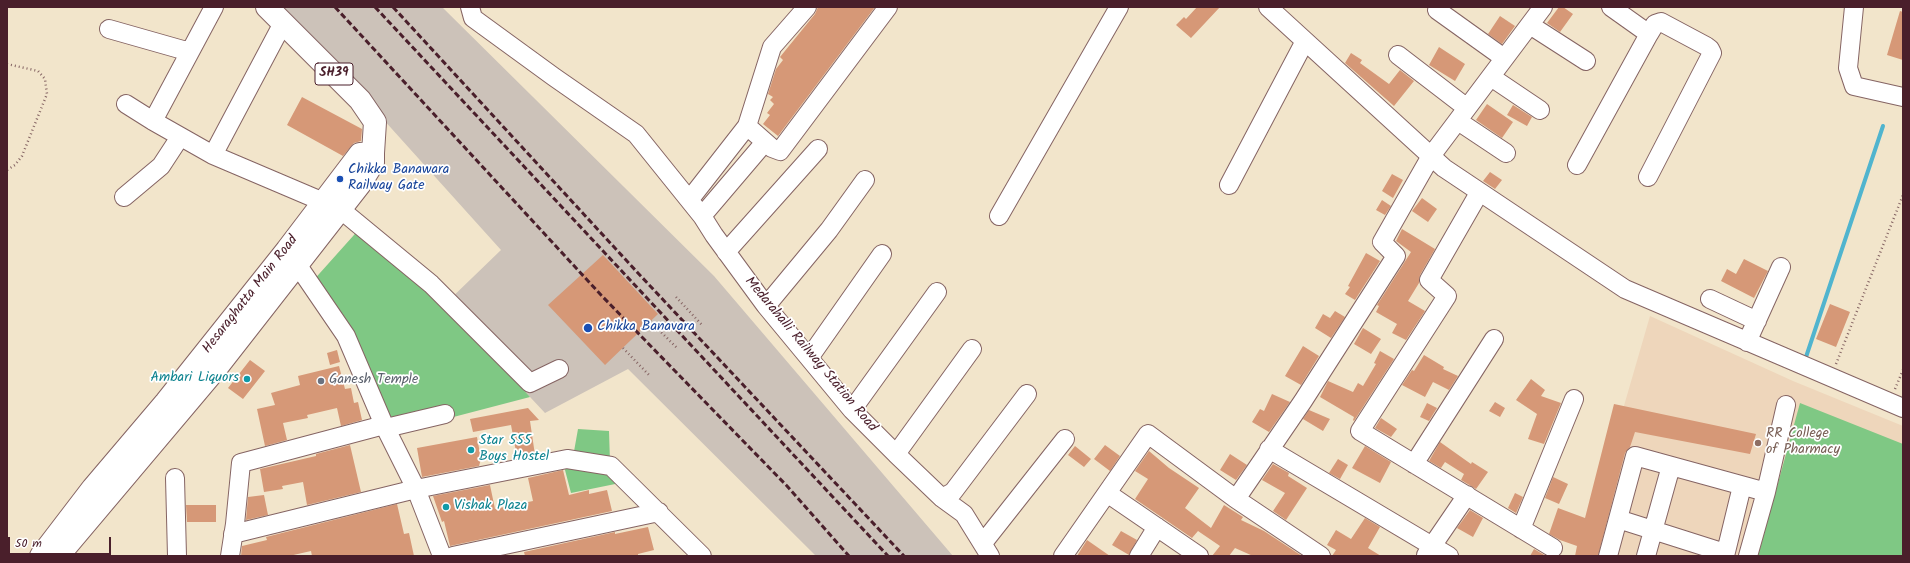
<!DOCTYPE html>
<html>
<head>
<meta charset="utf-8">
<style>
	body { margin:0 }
	#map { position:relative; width:1910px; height:563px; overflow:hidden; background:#f2e5cb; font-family:Kalam,sans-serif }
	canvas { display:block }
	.frame { position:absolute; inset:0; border:8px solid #4a1f2b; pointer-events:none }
	.scale { position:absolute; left:8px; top:537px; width:103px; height:18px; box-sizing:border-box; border:2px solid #4a1f2b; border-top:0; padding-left:5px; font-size:12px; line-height:14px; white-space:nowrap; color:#4a1f2b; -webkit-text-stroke:3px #fff; paint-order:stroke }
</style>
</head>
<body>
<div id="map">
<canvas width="1910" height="563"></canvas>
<div class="frame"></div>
<div class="scale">50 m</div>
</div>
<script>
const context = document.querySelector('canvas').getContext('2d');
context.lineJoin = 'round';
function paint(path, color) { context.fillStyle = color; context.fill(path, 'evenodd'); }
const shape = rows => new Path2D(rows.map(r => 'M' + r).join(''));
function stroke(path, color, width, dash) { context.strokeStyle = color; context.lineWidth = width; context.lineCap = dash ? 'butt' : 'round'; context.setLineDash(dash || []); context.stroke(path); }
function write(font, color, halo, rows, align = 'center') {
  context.font = font + ' Kalam,sans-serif'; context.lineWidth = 3.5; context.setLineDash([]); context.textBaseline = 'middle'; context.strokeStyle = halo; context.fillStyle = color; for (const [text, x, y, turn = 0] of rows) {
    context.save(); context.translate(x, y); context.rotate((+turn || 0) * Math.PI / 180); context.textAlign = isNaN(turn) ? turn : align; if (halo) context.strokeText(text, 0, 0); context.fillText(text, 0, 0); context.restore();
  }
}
const built = shape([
	[1650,316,1793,381,1903,426,1903,556,1577,556,1608,461]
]);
const industrial = shape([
	[282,7,442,7,714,276,953,556,816,556,628,369,545,413,444,305,501,250]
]);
const green = shape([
	[362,226,483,345,530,397,396,432,311,283],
	[1800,403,1903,444,1903,556,1758,556],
	[578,429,609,431,610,462,573,457],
	[568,461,610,468,625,482,571,493,565,470]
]);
const stream = shape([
	[1805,360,1883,126]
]);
const building = shape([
	[818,7,875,7,778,136,763,124,770,115,767,113,774,104,770,100,773,97,768,94,776,69,783,60,780,57,815,14],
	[1197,7,1220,7,1191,38,1176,25,1184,17,1186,19],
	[1559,7,1563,7,1573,14,1560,32,1547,23],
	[1900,11,1903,12,1903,60,1887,55],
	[1500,16,1515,26,1502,44,1488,34],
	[1439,47,1465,64,1455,81,1429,65],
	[1351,53,1362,60,1360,63,1389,84,1400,70,1414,81,1394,106,1345,63],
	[302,97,362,129,361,141,354,143,343,156,287,125],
	[1487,104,1513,122,1502,138,1476,120],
	[1513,105,1532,117,1527,126,1507,115],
	[1490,172,1502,180,1495,189,1483,181],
	[1392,174,1403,180,1393,198,1382,191],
	[1422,198,1437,209,1428,222,1412,211],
	[1382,200,1391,206,1385,215,1376,210],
	[1402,229,1435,249,1420,275,1419,283,1408,301,1425,311,1406,340,1392,333,1397,324,1376,312,1379,306,1377,305,1411,252,1396,241],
	[1366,253,1380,261,1355,300,1345,294,1350,287,1348,286],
	[603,255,658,314,605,365,548,305],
	[1744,259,1768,271,1754,298,1721,281,1727,269,1736,274],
	[1830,304,1850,312,1836,347,1816,339],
	[1335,311,1345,317,1331,338,1315,328,1323,314,1330,318],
	[1363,328,1381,339,1371,354,1354,344],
	[1303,346,1319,356,1301,385,1285,376],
	[337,350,340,362,330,365,327,353],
	[1380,351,1394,359,1354,421,1353,420,1354,417,1320,397,1328,381,1353,392,1358,383,1363,386,1376,364,1374,363],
	[1424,355,1444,367,1443,369,1458,376,1449,390,1433,382,1425,397,1402,385,1412,370,1414,371],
	[250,360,265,371,243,399,228,388],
	[339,366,345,389,351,388,354,403,358,402,362,420,341,426,337,408,307,415,308,418,283,423,287,440,265,446,257,409,275,405,271,393,300,385,298,376],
	[1531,379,1545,390,1541,396,1561,403,1544,444,1528,439,1537,414,1516,400],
	[1272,394,1290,402,1269,432,1252,422,1260,409,1264,411],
	[1495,402,1505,408,1500,417,1489,411],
	[1427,403,1437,408,1429,421,1420,417],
	[1614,404,1756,434,1750,454,1635,432,1630,447,1625,453,1598,556,1575,556,1577,546,1560,540,1549,534,1558,508,1585,518],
	[528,408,539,420,530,421,535,455,517,457,511,425,473,432,470,419],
	[1309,410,1330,419,1323,431,1303,419],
	[1381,418,1397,429,1391,437,1375,428],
	[477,437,481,459,479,466,422,477,417,448],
	[1440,442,1471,464,1472,462,1488,472,1476,489,1461,480,1464,474,1445,462,1441,468,1429,461],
	[350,445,361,492,307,505,303,482,282,486,283,489,264,492,260,469,316,456,316,454],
	[1105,445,1120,456,1110,471,1094,459],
	[1075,446,1091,459,1084,467,1068,455],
	[1365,446,1391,462,1380,483,1352,468],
	[1149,451,1169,468,1199,488,1185,508,1211,528,1224,505,1243,517,1241,520,1264,531,1302,556,1253,556,1235,548,1229,556,1212,556,1220,546,1198,531,1192,538,1135,499,1148,479,1135,471],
	[1230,454,1247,465,1236,480,1220,470],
	[1338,459,1348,465,1340,479,1329,473],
	[1273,464,1289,473,1288,476,1307,488,1286,520,1273,511,1285,493,1262,480],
	[563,470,569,495,589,490,589,494,607,490,612,511,450,546,444,521,442,522,433,496,490,485,495,509,533,501,528,478],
	[1553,477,1568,484,1559,504,1545,498],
	[1515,493,1523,497,1516,513,1508,508],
	[264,495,268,515,246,520,248,497],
	[397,504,404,534,409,533,414,556,312,556,311,551,289,556,241,556,242,546,267,540,266,537],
	[186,505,216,505,216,522,187,522],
	[1470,510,1483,518,1473,537,1457,528],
	[1365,518,1380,527,1368,548,1381,556,1332,556,1336,550,1327,545,1336,530,1351,539],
	[648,527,654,550,638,554,638,556,525,556,524,552,615,532,615,534],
	[1121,531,1137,540,1129,555,1112,545],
	[1087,540,1110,556,1077,556],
	[1534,549,1546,556,1530,556]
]);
const path = shape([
	[7,64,38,71,45,79,47,94,22,156,15,165,7,170],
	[676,297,703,326],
	[650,321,678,349],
	[623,348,649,375],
	[1836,364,1903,195],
	[1895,389,1903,370]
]);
const minor = shape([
	[470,7,473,18,554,77,636,134,702,216,714,235,766,306,852,410,896,454,942,498,964,514,990,556],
	[1268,7,1444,168,1625,289,1903,408],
	[1611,7,1649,34,1655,24,1661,22,1706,46,1710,49,1712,53,1648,177],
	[1854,7,1848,68,1854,86,1903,97],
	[1437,10,1504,58],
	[1530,25,1586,61],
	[109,29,190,52],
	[1398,55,1467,108],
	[1491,77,1540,110],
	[126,104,153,121,213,155,340,209,431,284,530,383,559,369],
	[153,121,214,7],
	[1458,121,1506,153],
	[747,126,772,148,780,151,888,7],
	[213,155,283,23],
	[1577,165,1649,34],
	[1229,185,1305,41],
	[1479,193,1429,280,1447,296,1360,431,1553,548],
	[124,197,161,166,180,137],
	[690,199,747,126,772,47,807,7],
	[702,216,765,142],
	[999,216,1119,7],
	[726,252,818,149],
	[290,254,346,336,384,425,416,489,442,556],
	[1710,299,1757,321],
	[766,306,829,230,865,180],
	[1747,342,1781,267],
	[809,358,882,254],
	[852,410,937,292],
	[386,428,445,414],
	[1269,449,1449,556],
	[896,454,972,349],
	[1414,464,1494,339],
	[175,478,177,556],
	[1107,493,1199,556],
	[942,498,953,492,1027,394],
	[1236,499,1321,556],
	[1618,519,1725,553],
	[1521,529,1574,399],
	[233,534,416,489,567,459,611,466,702,556],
	[983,543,1065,439],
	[1426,555,1467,495],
	[230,556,235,524,241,463,384,425],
	[453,556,659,512],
	[1063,556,1148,434,1236,499,1303,401,1396,256,1382,242,1431,156,1543,7],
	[1139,556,1157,527],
	[1608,556,1635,456,1766,492],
	[1646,556,1671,466],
	[1725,556,1742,486],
	[1748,556,1766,492,1786,405]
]);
const major = shape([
	[41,556,93,488,166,402,287,250,360,154,373,153],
	[58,556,214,371,360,184,373,163,373,153,375,122,360,100,267,7]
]);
const rail = shape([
	[335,7,601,295,787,486,849,556],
	[375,7,888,556],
	[393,7,637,272,904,556]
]);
const markers = [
	[340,179,4,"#1a4fb4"],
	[588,328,5,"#1a4fb4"],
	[247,379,4,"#0f9aa8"],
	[321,381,4,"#6b7280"],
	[1758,443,4,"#8d6e63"],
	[471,450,4,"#0f9aa8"],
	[446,507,4,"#0f9aa8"]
];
const shields = [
	[334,74,38]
];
const shieldNames = [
	["SH39",334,74]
];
const transitNames = [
	["Chikka Banawara",348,171],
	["Railway Gate",348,187],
	["Chikka Banavara",597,328]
];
const streetNames = [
	["Hesaraghatta Main Road",251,295,-52],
	["Medarahalli Railway Station Road",810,355,50]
];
const cultureNames = [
	["Ambari Liquors",239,379,"right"],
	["Star 555",479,442],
	["Boys Hostel",479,458],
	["Vishak Plaza",454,507]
];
const worshipNames = [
	["Ganesh Temple",329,381]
];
const educationNames = [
	["RR College",1766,435],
	["of Pharmacy",1766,451]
];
paint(built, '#eed6bb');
paint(industrial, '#ccc2b9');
paint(green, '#7fc884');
stroke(stream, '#50b4ce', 4);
paint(building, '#d69877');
stroke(minor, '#856463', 20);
stroke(major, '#856463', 24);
stroke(path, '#856463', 2.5, [1, 3]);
stroke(minor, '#fff', 18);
stroke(major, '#fff', 22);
stroke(rail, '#4a1f2b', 3, [6, 3]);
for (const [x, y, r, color] of markers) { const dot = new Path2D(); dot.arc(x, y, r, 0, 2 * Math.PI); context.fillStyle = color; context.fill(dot); stroke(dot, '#fff', 1.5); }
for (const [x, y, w] of shields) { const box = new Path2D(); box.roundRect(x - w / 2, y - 11, w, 22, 3); context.fillStyle = '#fff'; context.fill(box); stroke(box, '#4a1f2b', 1); }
write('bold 13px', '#4a1f2b', null, shieldNames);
write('14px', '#164399', '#fff', transitNames, 'left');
write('14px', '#4a1f2b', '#fff', streetNames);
write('14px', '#0d838f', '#fff', cultureNames, 'left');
write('14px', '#5b616d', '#fff', worshipNames, 'left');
write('14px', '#785e54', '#fff', educationNames, 'left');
</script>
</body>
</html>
